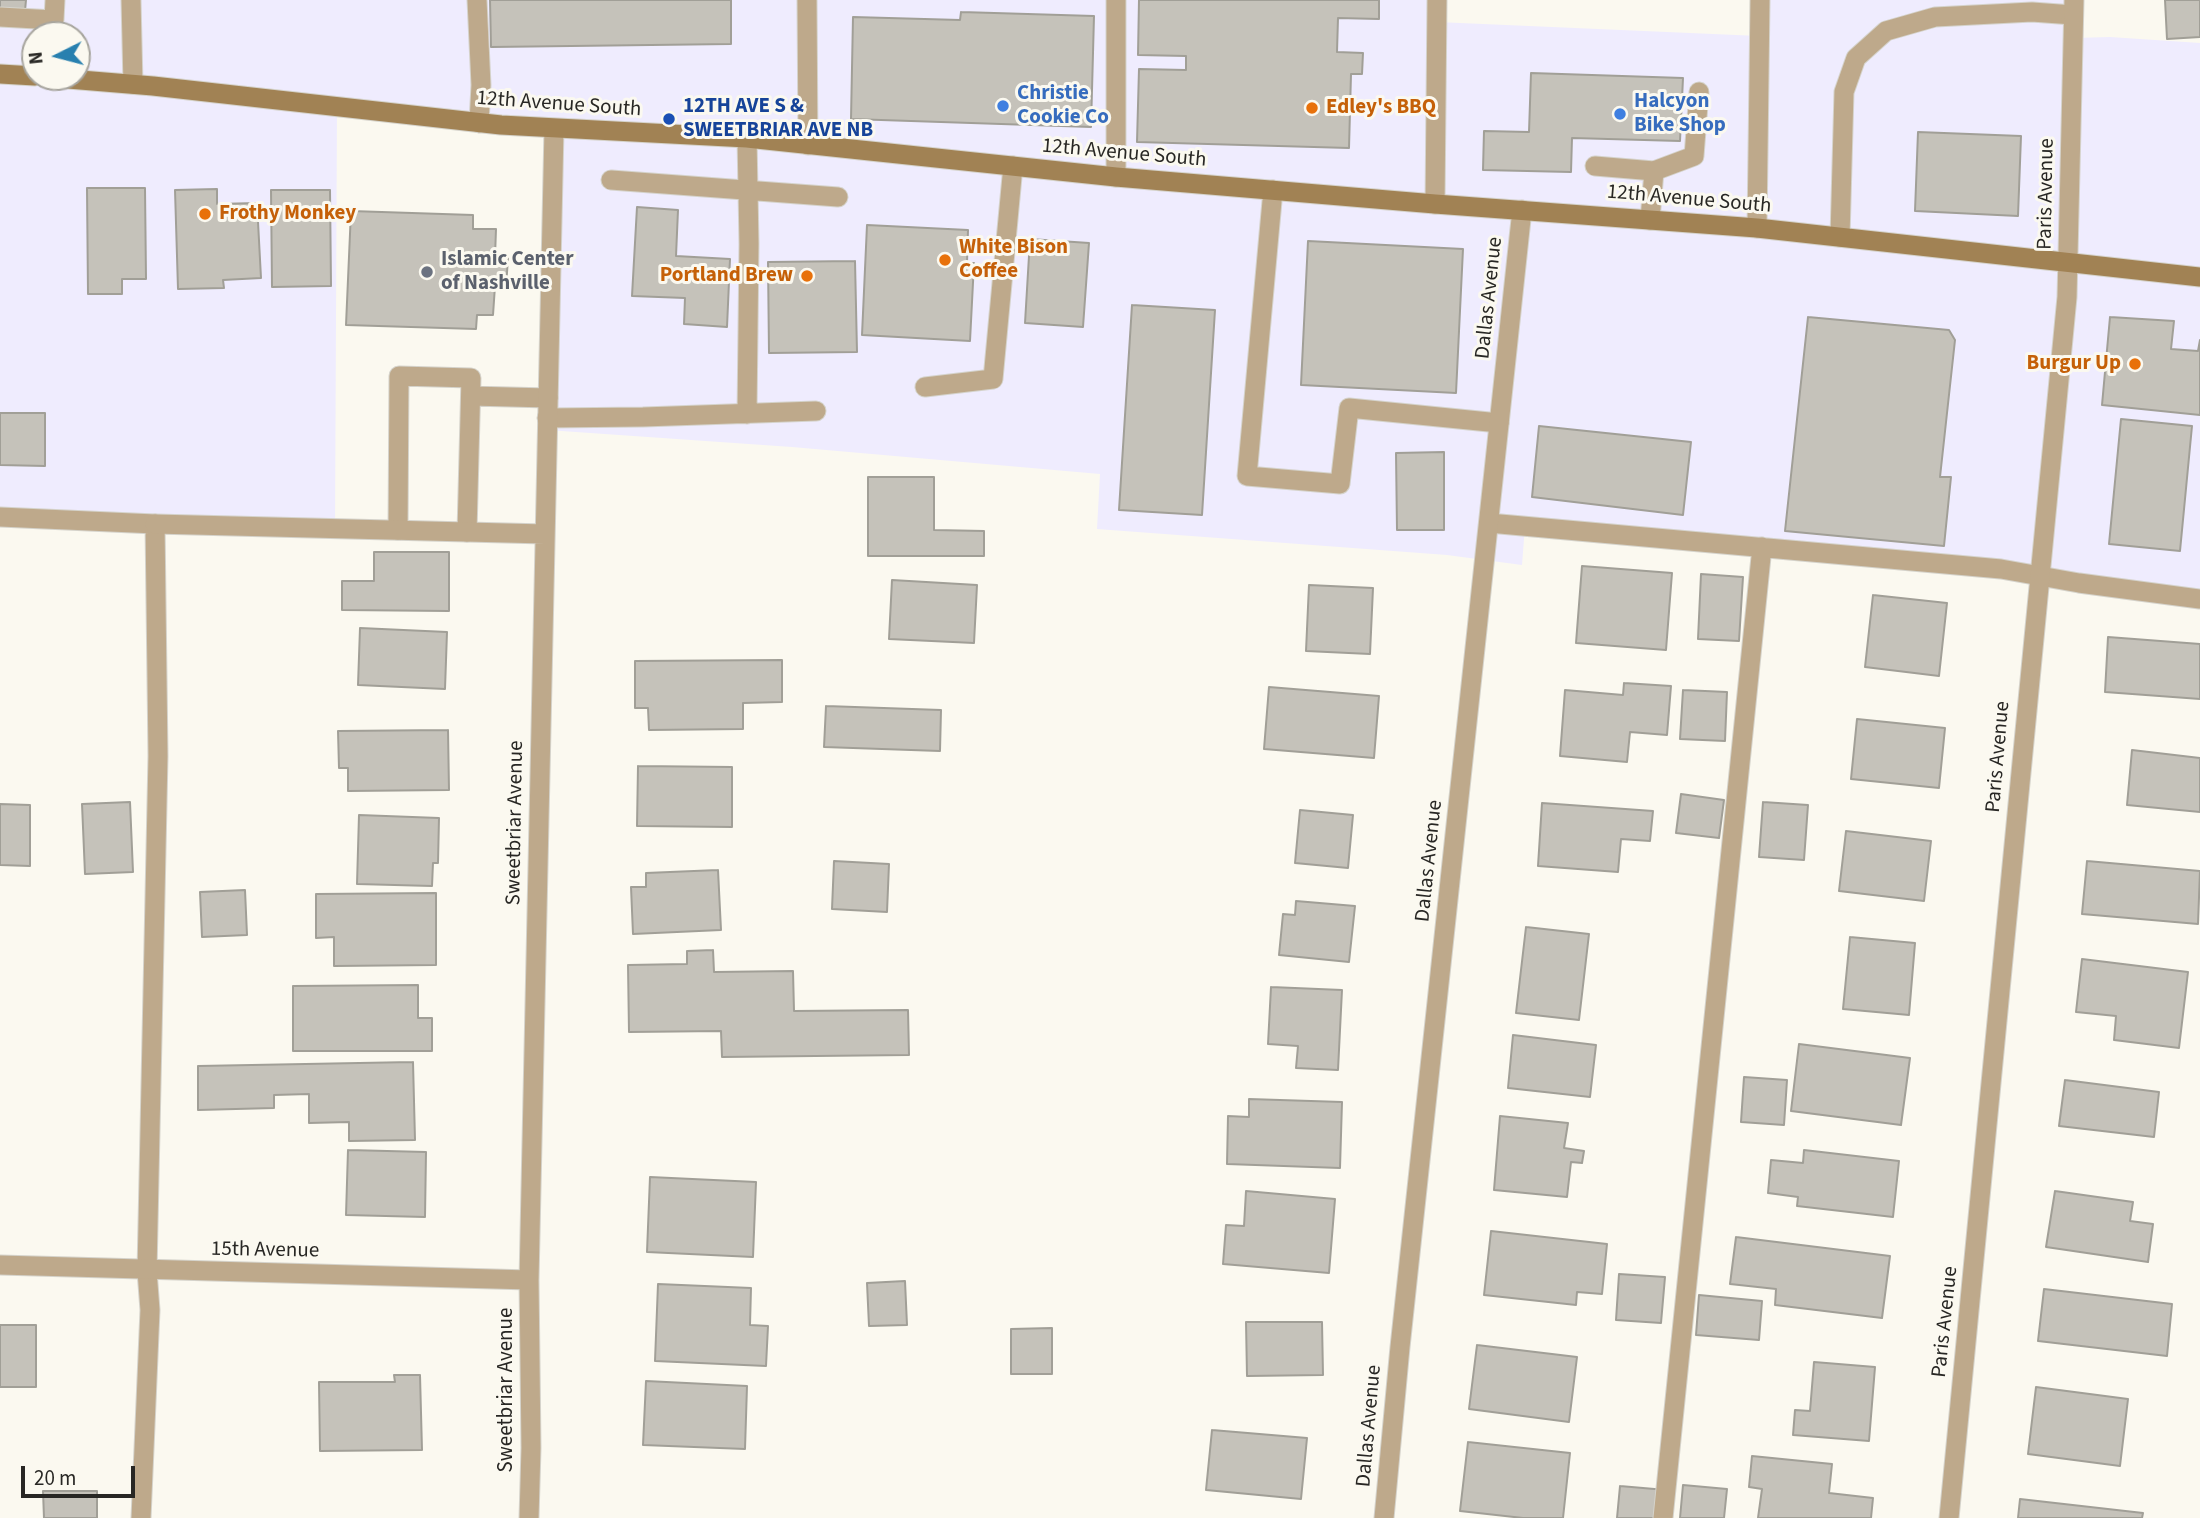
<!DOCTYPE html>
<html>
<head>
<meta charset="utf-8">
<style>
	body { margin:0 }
	#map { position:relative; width:2200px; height:1518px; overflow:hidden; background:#fbf9f0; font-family:"Source Sans 3",sans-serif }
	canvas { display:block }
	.north { position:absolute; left:21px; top:21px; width:70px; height:70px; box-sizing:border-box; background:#fbf9f0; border:2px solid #a7a59e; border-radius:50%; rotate:264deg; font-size:19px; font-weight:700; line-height:28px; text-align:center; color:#282724 }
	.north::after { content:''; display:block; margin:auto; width:24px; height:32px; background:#2880af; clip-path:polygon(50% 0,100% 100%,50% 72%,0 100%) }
	.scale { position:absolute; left:21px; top:1466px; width:114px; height:32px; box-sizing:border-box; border:4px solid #282724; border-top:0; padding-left:9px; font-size:21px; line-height:24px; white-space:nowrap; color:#282724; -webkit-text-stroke:5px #fbf9f0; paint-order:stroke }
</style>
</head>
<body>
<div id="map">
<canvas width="2200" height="1518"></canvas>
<div class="north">N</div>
<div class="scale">20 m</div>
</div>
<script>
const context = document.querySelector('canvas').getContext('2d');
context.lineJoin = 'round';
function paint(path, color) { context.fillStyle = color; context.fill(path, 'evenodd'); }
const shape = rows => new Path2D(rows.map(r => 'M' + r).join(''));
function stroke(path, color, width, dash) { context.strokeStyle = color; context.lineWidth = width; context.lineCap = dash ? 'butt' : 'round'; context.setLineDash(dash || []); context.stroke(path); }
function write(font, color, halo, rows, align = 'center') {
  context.font = font + ' "Source Sans 3",sans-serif'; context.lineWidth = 6; context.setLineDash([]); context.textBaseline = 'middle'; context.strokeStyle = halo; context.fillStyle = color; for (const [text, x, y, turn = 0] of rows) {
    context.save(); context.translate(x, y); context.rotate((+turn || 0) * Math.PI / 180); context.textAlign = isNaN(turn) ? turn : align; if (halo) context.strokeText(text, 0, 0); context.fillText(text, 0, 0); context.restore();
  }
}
const commercial = shape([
	[0,0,1437,0,1437,22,1759,36,1760,0,2074,0,2074,38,2110,37,2200,43,2200,599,1525,526,1522,565,1447,555,1097,529,1100,474,792,447,547,430,554,129,337,108,335,529,0,517],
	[35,35,77,35,77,77,35,77]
]);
const building = shape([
	[0,0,26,0,25,11,0,8,0,0],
	[490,0,731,0,731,44,491,47,490,0],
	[1139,0,1379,0,1379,19,1338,18,1337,52,1363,53,1362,74,1351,74,1349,148,1137,142,1139,69,1186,70,1186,56,1138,55,1139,0],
	[2165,0,2200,0,2200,37,2167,39,2165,0],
	[961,12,1094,16,1091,127,851,119,853,17,960,20,961,12],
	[1531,73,1683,78,1680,141,1572,138,1571,172,1483,170,1484,131,1529,132,1531,73],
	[1918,132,2021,136,2018,216,1915,211,1918,132],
	[87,188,145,188,146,279,122,279,122,294,88,294,87,188],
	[217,189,217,204,257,203,261,278,223,280,224,288,178,289,175,190,217,189],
	[271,190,330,190,331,286,272,287,271,190],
	[637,207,678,210,676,256,730,259,727,327,684,324,685,298,632,296,637,207],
	[351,211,473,215,473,229,496,229,495,257,508,258,506,287,495,286,493,315,477,315,476,329,346,325,351,211],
	[867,225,968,230,967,263,974,263,970,341,862,335,867,225],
	[1030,239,1089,243,1083,327,1025,323,1030,239],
	[1308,241,1463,249,1456,393,1301,385,1308,241],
	[855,261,857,352,769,353,768,262,855,261],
	[1132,305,1215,310,1202,515,1119,510,1132,305],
	[1808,317,1949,330,1955,340,1940,477,1951,477,1944,546,1785,531,1808,317],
	[2110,317,2174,321,2171,349,2198,351,2200,340,2200,415,2102,405,2110,317],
	[0,413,45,413,45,466,0,465,0,413],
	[2121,419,2192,426,2180,551,2109,544,2121,419],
	[1539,426,1691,442,1683,515,1532,497,1539,426],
	[1444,452,1444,530,1397,530,1396,453,1444,452],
	[868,477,934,477,934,530,984,531,984,556,868,556,868,477],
	[374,552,449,552,449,611,342,610,342,581,374,581,374,552],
	[1582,566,1672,573,1666,650,1576,643,1582,566],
	[1701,574,1743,577,1739,641,1698,639,1701,574],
	[892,580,977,585,974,643,889,639,892,580],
	[1309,585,1373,588,1370,654,1306,651,1309,585],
	[1873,595,1947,603,1939,676,1865,667,1873,595],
	[360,628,447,632,445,689,358,685,360,628],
	[2108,637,2200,644,2200,699,2105,692,2108,637],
	[782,660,782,702,743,703,743,729,649,730,648,708,635,708,635,661,782,660],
	[1624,683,1671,686,1667,735,1630,732,1627,762,1560,756,1565,690,1623,695,1624,683],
	[1269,687,1379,696,1374,758,1264,749,1269,687],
	[1683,690,1727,692,1725,741,1680,739,1683,690],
	[826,706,941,710,940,751,824,747,826,706],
	[1857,719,1945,728,1939,788,1851,779,1857,719],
	[448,730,449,790,348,791,348,768,339,768,338,731,448,730],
	[2132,750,2200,758,2200,812,2127,805,2132,750],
	[638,766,732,767,732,827,637,826,638,766],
	[1681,794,1724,800,1719,838,1676,833,1681,794],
	[130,802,133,872,85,874,82,804,130,802],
	[1763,802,1808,805,1804,860,1759,857,1763,802],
	[1542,803,1653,811,1650,841,1621,839,1618,872,1538,866,1542,803],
	[0,804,30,805,30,866,0,865,0,804],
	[1300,810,1353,815,1348,868,1295,863,1300,810],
	[359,815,439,818,438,863,433,863,432,886,357,884,359,815],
	[1846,831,1931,841,1924,901,1839,891,1846,831],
	[834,861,889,864,887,912,832,909,834,861],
	[2087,861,2200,871,2198,924,2082,914,2087,861],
	[718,870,721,930,633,934,631,887,646,887,646,873,718,870],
	[245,890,247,935,202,937,200,892,245,890],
	[436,893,436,965,334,966,334,937,316,938,316,894,436,893],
	[1296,901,1355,906,1349,962,1279,955,1283,914,1295,915,1296,901],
	[1526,927,1589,934,1579,1020,1516,1013,1526,927],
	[1850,937,1915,943,1909,1015,1843,1009,1850,937],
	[713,950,714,972,793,971,794,1011,908,1010,909,1055,722,1057,721,1031,629,1032,628,965,687,964,687,951,713,950],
	[2082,959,2188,972,2179,1048,2114,1040,2116,1016,2076,1012,2082,959],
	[418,985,418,1018,432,1018,432,1051,293,1051,293,986,418,985],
	[1271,987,1342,990,1338,1070,1296,1068,1298,1046,1268,1044,1271,987],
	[1513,1035,1596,1045,1590,1097,1508,1088,1513,1035],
	[1799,1044,1910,1058,1901,1125,1791,1111,1799,1044],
	[413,1062,415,1140,349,1141,349,1122,309,1123,309,1094,274,1095,274,1108,198,1110,198,1066,413,1062],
	[1744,1077,1787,1080,1784,1125,1741,1122,1744,1077],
	[2065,1080,2159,1092,2154,1137,2059,1126,2065,1080],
	[1249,1099,1342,1102,1340,1168,1227,1164,1228,1116,1249,1117,1249,1099],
	[1500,1116,1568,1123,1564,1148,1584,1151,1582,1163,1571,1162,1567,1197,1494,1190,1500,1116],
	[348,1150,426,1152,425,1217,346,1215,348,1150],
	[1804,1150,1899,1161,1893,1217,1797,1206,1798,1197,1768,1193,1771,1160,1803,1163,1804,1150],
	[650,1177,756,1182,753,1257,647,1252,650,1177],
	[1246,1191,1335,1199,1329,1273,1223,1264,1226,1225,1244,1226,1246,1191],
	[2055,1191,2133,1202,2130,1221,2153,1224,2148,1262,2046,1247,2055,1191],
	[1491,1231,1607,1244,1602,1294,1577,1292,1576,1305,1484,1295,1491,1231],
	[1736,1237,1890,1256,1882,1318,1775,1305,1776,1289,1730,1284,1736,1237],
	[1619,1274,1665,1277,1661,1323,1616,1320,1619,1274],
	[905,1281,907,1325,869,1326,867,1283,905,1281],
	[658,1284,751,1288,750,1325,768,1326,766,1366,655,1361,658,1284],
	[2044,1289,2172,1304,2167,1356,2038,1341,2044,1289],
	[1699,1295,1762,1301,1759,1340,1696,1335,1699,1295],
	[1246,1322,1322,1322,1323,1375,1247,1376,1246,1322],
	[0,1325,36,1325,36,1387,0,1387,0,1325],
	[1052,1328,1052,1374,1011,1374,1011,1329,1052,1328],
	[1477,1345,1577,1357,1569,1422,1469,1409,1477,1345],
	[1814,1362,1875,1367,1869,1441,1793,1435,1795,1410,1810,1411,1814,1362],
	[394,1375,420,1375,422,1450,320,1451,319,1382,395,1382,394,1375],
	[646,1381,747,1386,745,1449,643,1445,646,1381],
	[2036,1387,2128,1399,2120,1466,2028,1454,2036,1387],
	[1212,1430,1307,1438,1301,1499,1206,1490,1212,1430],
	[1468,1442,1570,1453,1563,1518,1523,1518,1460,1511,1468,1442],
	[1752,1456,1832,1464,1829,1493,1873,1498,1871,1518,1758,1518,1762,1489,1749,1487,1752,1456],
	[1683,1485,1727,1489,1724,1518,1680,1518,1683,1485],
	[1620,1486,1666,1490,1663,1518,1617,1518,1620,1486],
	[43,1491,97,1491,97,1518,44,1518,43,1491],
	[2020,1499,2143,1513,2142,1518,2018,1518,2020,1499]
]);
const service = shape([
	[477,0,481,85,479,123],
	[0,17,54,20,55,0],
	[1595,166,1654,171,1694,156,1699,92],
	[1116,177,1116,0],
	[611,180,838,197],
	[1273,190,1247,476,1340,484,1349,408,1499,423],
	[1650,220,1654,171],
	[1757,228,1760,0],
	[1840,237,1844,92,1856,58,1886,31,1935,17,2032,12,2073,15],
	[925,387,993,379,1013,166],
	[471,396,548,398],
	[747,414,749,244,747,138],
	[547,418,643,417,816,411],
	[0,517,155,524,158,756,147,1271,150,1310,141,1518],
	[1489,523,2001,569,2079,583,2200,599],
	[398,530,399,376,471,378,467,532],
	[1663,1518,1762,547]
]);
const minor = shape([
	[131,0,133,84],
	[807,0,808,145],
	[1435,204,1437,0],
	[155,524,545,534],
	[0,1265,529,1280],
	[529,1518,531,1448,529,1280,554,129],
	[1384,1518,1400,1347,1522,210],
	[1949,1518,2067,297,2074,0]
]);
const secondary = shape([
	[0,74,35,76],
	[44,77,153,86,501,125,747,138,1116,177,1435,204,1757,228,2200,277]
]);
const markers = [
	[1003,106,7,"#3f7fe0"],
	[1312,108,7,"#e8710a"],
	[1620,114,7,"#3f7fe0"],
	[669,119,7,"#1a4fb4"],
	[205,214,7,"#e8710a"],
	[945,260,7,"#e8710a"],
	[427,272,7,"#6b7280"],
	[807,276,7,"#e8710a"],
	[2135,364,7,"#e8710a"]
];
const shopNames = [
	["Christie",1017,94],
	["Cookie Co",1017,118],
	["Halcyon",1634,102],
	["Bike Shop",1634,126]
];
const streetNames = [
	["12th Avenue South",559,105,4],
	["12th Avenue South",1124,154,5],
	["Paris Avenue",2047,194,-89],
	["12th Avenue South",1689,200,5],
	["Dallas Avenue",1490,298,-84],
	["Paris Avenue",1999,757,-85],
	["Sweetbriar Avenue",516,823,-89],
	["Dallas Avenue",1430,861,-84],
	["15th Avenue",265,1251,1],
	["Paris Avenue",1946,1322,-84],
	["Sweetbriar Avenue",507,1390,-90],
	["Dallas Avenue",1370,1426,-85]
];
const transitNames = [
	["12TH AVE S &",683,107],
	["SWEETBRIAR AVE NB",683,131]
];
const foodNames = [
	["Edley's BBQ",1326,108],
	["Frothy Monkey",219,214],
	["White Bison",959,248],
	["Coffee",959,272],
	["Portland Brew",793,276,"right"],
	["Burgur Up",2121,364,"right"]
];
const worshipNames = [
	["Islamic Center",441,260],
	["of Nashville",441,284]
];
paint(commercial, '#efecfe');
paint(building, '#c5c2ba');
stroke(building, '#a19f97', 2);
stroke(service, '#d5d3cb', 21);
stroke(minor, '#d5d3cb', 21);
stroke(secondary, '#d5d3cb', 21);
stroke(service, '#bea98b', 19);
stroke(minor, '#bea98b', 19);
stroke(secondary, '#a18254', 19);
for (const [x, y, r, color] of markers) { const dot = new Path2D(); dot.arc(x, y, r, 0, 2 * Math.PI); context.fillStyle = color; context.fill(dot); stroke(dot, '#fbf9f0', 2.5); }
write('bold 21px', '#366cbe', '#fbf9f0', shopNames, 'left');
write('21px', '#282724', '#fbf9f0', streetNames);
write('bold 21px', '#164399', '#fbf9f0', transitNames, 'left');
write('bold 21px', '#c56008', '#fbf9f0', foodNames, 'left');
write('bold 21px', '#5b616d', '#fbf9f0', worshipNames, 'left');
</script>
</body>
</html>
